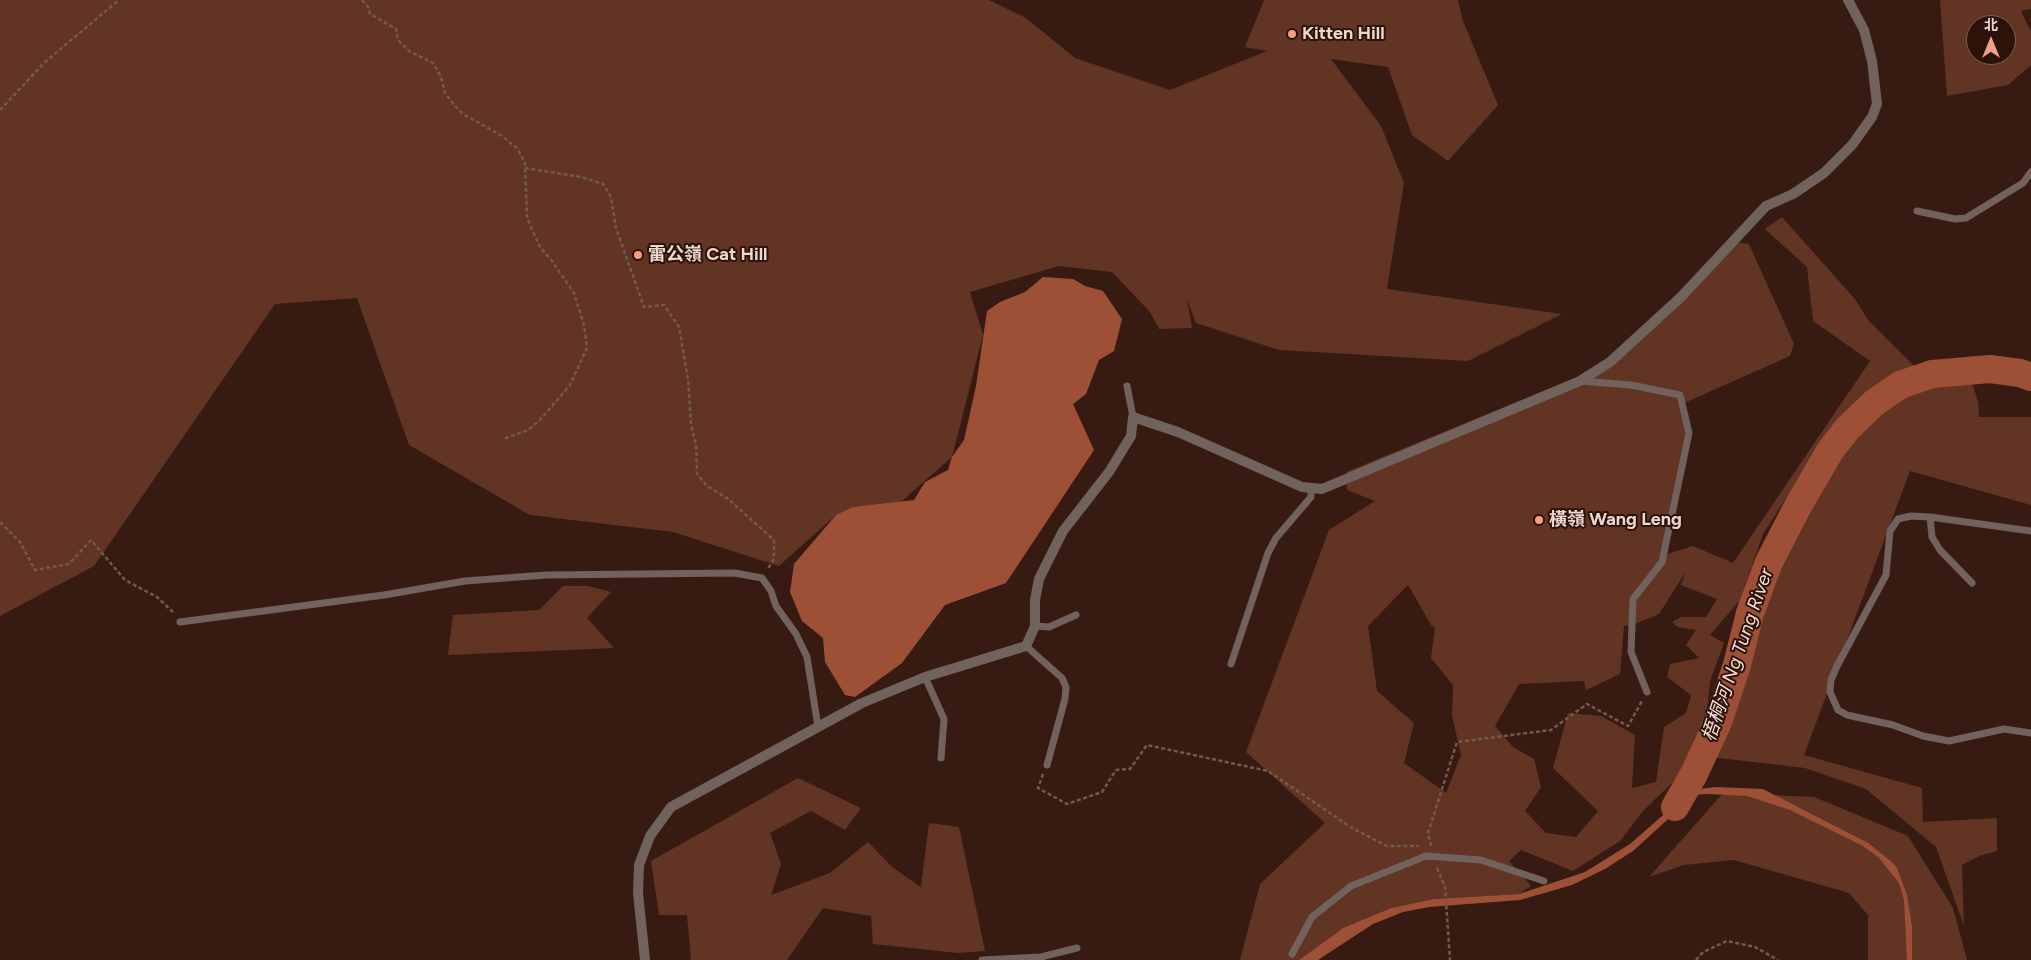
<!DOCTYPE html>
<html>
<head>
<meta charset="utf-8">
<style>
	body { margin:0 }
	#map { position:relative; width:2031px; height:960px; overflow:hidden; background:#371b12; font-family:Figtree,"Noto Sans SC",sans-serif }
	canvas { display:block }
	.north { position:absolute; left:1966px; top:15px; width:50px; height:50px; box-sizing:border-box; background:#2c1208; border:1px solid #786158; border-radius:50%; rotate:0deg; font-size:14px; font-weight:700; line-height:20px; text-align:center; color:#ead7d0 }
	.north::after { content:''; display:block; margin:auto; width:18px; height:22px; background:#f39f82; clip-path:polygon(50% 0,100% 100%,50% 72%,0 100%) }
</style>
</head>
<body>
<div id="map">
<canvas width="2031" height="960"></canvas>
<div class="north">北</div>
</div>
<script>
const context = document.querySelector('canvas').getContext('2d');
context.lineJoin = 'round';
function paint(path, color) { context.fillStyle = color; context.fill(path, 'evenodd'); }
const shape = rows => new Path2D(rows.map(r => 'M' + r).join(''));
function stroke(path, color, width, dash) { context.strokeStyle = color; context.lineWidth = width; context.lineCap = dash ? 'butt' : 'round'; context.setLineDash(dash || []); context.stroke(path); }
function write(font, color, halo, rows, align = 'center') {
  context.font = font + ' Figtree,"Noto Sans SC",sans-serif'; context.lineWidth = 4; context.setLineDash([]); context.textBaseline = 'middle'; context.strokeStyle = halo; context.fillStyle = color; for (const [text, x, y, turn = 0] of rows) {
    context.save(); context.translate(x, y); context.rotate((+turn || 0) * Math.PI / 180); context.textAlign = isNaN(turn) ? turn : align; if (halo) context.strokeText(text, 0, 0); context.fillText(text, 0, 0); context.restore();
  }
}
const green = shape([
	[0,0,989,0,1026,18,1075,58,1170,90,1267,51,1245,47,1264,0,1458,0,1463,21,1498,105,1448,161,1412,135,1388,67,1331,59,1381,126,1404,183,1387,289,1562,314,1468,361,1279,350,1196,323,1187,299,1192,328,1159,329,1150,312,1112,272,1059,266,970,292,983,335,952,457,902,501,836,515,779,566,673,532,530,515,409,445,357,298,275,304,94,566,0,616],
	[1940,0,2031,0,2031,9,2021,11,2031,32,2031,65,2008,85,1947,96],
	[1976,25,2006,25,2006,55,1976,55],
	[1782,217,1855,299,1868,320,1915,367,1884,386,1868,392,1805,469,1763,534,1740,600,1710,635,1724,643,1710,681,1706,721,1694,753,1674,781,1643,811,1620,841,1573,871,1521,850,1509,861,1531,886,1519,894,1434,899,1391,908,1343,928,1299,960,1240,960,1260,884,1325,823,1246,752,1329,530,1375,501,1347,490,1346,472,1602,367,1732,241,1749,244,1794,344,1790,356,1682,404,1689,433,1664,555,1693,546,1733,563,1870,361,1813,321,1807,267,1765,229],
	[1685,573,1681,585,1717,599,1706,617,1681,617,1672,622,1678,627,1696,630,1686,645,1699,658,1670,664,1667,677,1691,695,1686,713,1664,727,1656,782,1632,788,1635,735,1601,716,1568,713,1553,768,1598,811,1576,837,1546,833,1525,811,1541,787,1534,759,1513,747,1495,726,1519,684,1584,681,1586,690,1620,674,1624,626,1632,625,1659,614],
	[1408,585,1431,625,1435,627,1431,658,1453,685,1452,715,1461,755,1446,793,1404,763,1414,723,1377,691,1368,626],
	[1968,370,1978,402,1979,417,2031,417,2031,505,1910,471,1804,755,1922,788,1923,822,1997,818,1997,851,1979,856,1962,865,1964,926,1936,847,1866,789,1805,768,1702,756,1718,722,1737,665,1750,613,1769,562,1798,506,1837,442,1859,416,1900,385,1932,374],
	[563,586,588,586,611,592,587,618,614,648,448,655,453,615,539,610],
	[798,778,861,808,845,830,811,811,770,833,781,864,771,895,830,873,868,842,892,867,921,887,929,823,959,827,985,951,958,953,873,944,871,916,823,908,787,960,691,960,687,915,659,915,651,861],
	[1723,793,1814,797,1908,836,1953,908,1967,960,1868,960,1868,915,1849,893,1734,860,1684,865,1649,877]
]);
const water = shape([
	[1043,277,1073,279,1085,286,1103,291,1122,319,1114,351,1099,360,1086,394,1073,404,1094,450,1006,583,945,605,902,663,855,697,845,695,825,662,823,638,802,621,790,592,794,564,836,515,853,507,914,500,925,482,948,470,952,457,964,440,976,386,987,311,1000,302,1025,292],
	[1694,774,1694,779,1689,790,1716,787,1763,789,1868,843,1892,862,1897,868,1907,895,1912,926,1912,960,1907,960,1904,900,1899,883,1879,858,1863,846,1790,810,1747,796,1709,794,1687,795,1677,811,1633,851,1605,869,1572,885,1520,900,1429,907,1403,912,1373,924,1318,960,1299,960,1343,928,1391,908,1434,899,1519,894,1585,872,1630,844,1662,816,1689,777]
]);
const river = shape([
	[1675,807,1694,774,1718,722,1737,665,1750,613,1769,562,1798,506,1830,451,1847,429,1874,403,1900,385,1932,374,1990,369,2020,373,2031,377]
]);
const path = shape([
	[362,0,369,8,370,14,396,29,398,40,409,51,433,63,441,77,445,93,454,105,463,114,502,136,517,148,525,163,527,218,540,247,552,261,574,293,584,325,587,348,570,385,540,420,528,430,503,439],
	[0,110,45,62,119,0],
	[525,168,581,177,603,184,611,197,616,228,644,307,664,305,679,327,688,379,691,425,696,445,697,474,707,486,727,498,774,540,774,559,767,570],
	[0,522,20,542,35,570,69,564,91,540,125,580,157,597,174,613],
	[1043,774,1038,788,1067,804,1102,792,1116,770,1130,769,1147,745,1268,771,1352,828,1387,846,1419,846],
	[1431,846,1428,833,1457,742,1551,730,1587,704,1628,726,1642,701],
	[1437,868,1445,887,1450,960],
	[1696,960,1703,952,1727,941,1755,947,1778,960]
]);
const service = shape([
	[1917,211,1955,219,1966,218,2023,183,2031,172],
	[1580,381,1631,385,1680,395,1689,433,1662,562,1633,599,1631,652,1647,692],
	[1127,386,1133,417],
	[1930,517,1932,537,1940,550,1972,583],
	[2031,531,1930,517,1911,516,1898,519,1890,531,1886,575,1837,666,1831,680,1830,692,1838,710,1847,715,1893,725,1923,736,1949,741,2004,729,2031,733],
	[180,622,384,595,465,581,546,575,735,573,762,578,771,591,776,606,796,634,807,657,818,727],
	[1035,626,1049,627,1076,615],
	[1026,646,1062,678,1066,687,1065,699,1047,765],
	[1231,664,1268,553,1276,538,1311,497,1311,490],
	[925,677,944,719,941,758],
	[1292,954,1312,917,1351,886,1426,856,1481,860,1544,881],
	[982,960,1041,957,1077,948]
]);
const minor = shape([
	[645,960,638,893,639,865,650,836,671,807,862,703,925,677,1026,646,1035,626,1035,600,1039,579,1063,531,1109,472,1131,436,1133,417,1178,432,1302,487,1322,489,1580,381,1610,362,1681,297,1766,206,1793,194,1824,173,1852,145,1872,117,1877,104,1872,61,1864,30,1848,0]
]);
const markers = [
	[1292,34,5,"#f39f82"],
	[638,255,5,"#f39f82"],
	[1539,520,5,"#f39f82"]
];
const poiNames = [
	["Kitten Hill",1302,34],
	["雷公嶺 Cat Hill",648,255],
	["橫嶺 Wang Leng",1549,520]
];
const waterNames = [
	["梧桐河 Ng Tung River",1738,655,-71]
];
paint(green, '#613424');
paint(water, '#9d5035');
stroke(river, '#9d5035', 28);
stroke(path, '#725951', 2.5, [4, 2.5]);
stroke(service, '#71625d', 7);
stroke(minor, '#71625d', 10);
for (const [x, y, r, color] of markers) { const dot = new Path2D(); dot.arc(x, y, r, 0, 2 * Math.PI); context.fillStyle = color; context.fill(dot); stroke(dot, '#2c1208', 2); }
write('bold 18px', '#ead7d0', '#2c1208', poiNames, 'left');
write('italic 19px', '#f5ded6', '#2c1208', waterNames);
</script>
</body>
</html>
